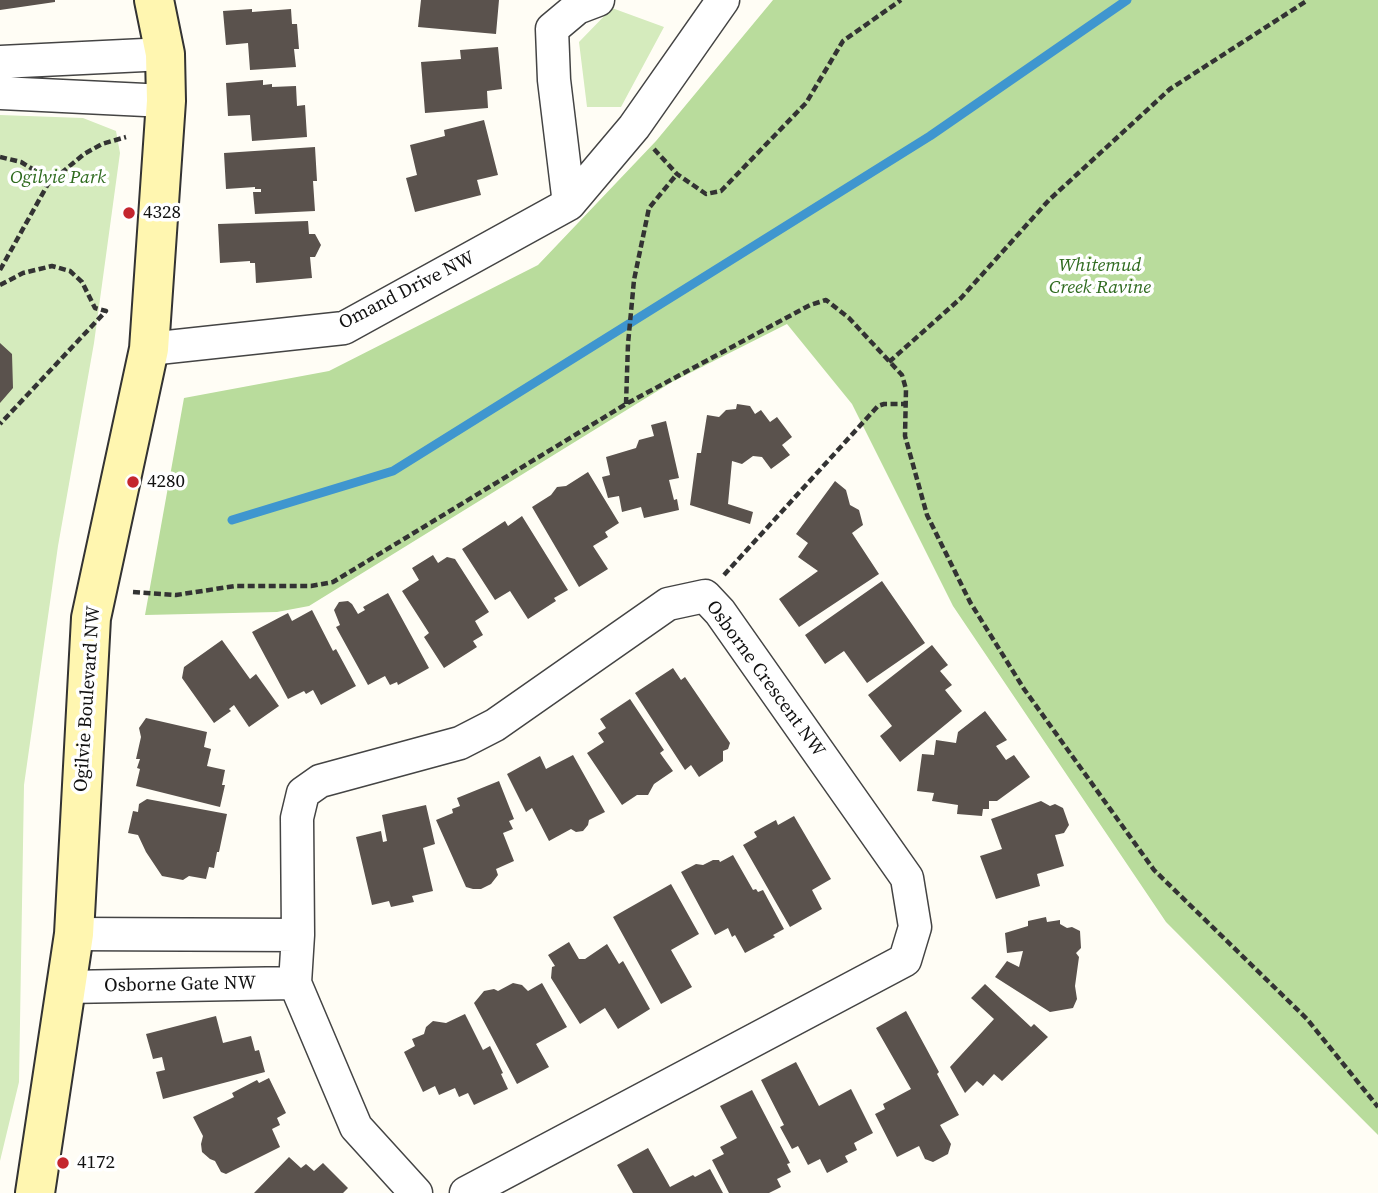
<!DOCTYPE html>
<html>
<head>
<meta charset="utf-8">
<style>
	body { margin:0 }
	canvas { display:block; background:#fffdf5 }
</style>
</head>
<body>
<canvas width="1378" height="1193"></canvas>
<script>
const context = document.querySelector('canvas').getContext('2d');
context.lineJoin = 'round';
function paint(path, color) { context.fillStyle = color; context.fill(path, 'evenodd'); }
const shape = rows => new Path2D(rows.map(r => 'M' + r).join(''));
function stroke(path, color, width, dash) { context.strokeStyle = color; context.lineWidth = width; context.lineCap = dash ? 'butt' : 'round'; context.setLineDash(dash || []); context.stroke(path); }
function write(font, color, halo, rows, align = 'center') {
  context.font = font + ' "Source Serif 4",serif'; context.lineWidth = 7; context.setLineDash([]); context.textBaseline = 'middle'; context.strokeStyle = halo; context.fillStyle = color; for (const [text, x, y, turn = 0] of rows) {
    context.save(); context.translate(x, y); context.rotate((+turn || 0) * Math.PI / 180); context.textAlign = isNaN(turn) ? turn : align; if (halo) context.strokeText(text, 0, 0); context.fillText(text, 0, 0); context.restore();
  }
}
const green = shape([
	[612,8,664,27,621,107,587,107,579,42],
	[0,115,83,118,116,131,120,153,94,343,58,546,24,785,19,1082,0,1161]
]);
const forest = shape([
	[773,0,1378,0,1378,1135,1166,922,953,606,852,404,787,324,672,382,309,606,277,612,145,615,184,398,329,371,538,265,656,141]
]);
const stream = shape([
	[232,520,393,471,930,136,1127,0]
]);
const building = shape([
	[0,0,55,0,55,2,0,10],
	[421,0,499,0,496,34,418,27],
	[252,9,252,12,291,9,292,24,297,24,299,49,294,49,296,67,250,70,248,43,226,45,223,11],
	[498,47,502,89,487,91,488,108,425,113,421,62,461,59,460,50],
	[263,80,263,85,272,84,272,87,296,86,297,106,305,105,307,137,252,141,250,115,228,116,226,83],
	[484,120,498,175,477,180,481,195,415,212,406,178,417,175,410,145,445,136,444,130],
	[315,147,317,181,313,181,315,211,255,214,253,192,261,192,261,189,255,189,255,187,226,189,224,153],
	[308,221,309,234,315,234,321,245,315,257,310,257,312,278,256,283,255,263,250,263,250,261,220,263,218,224],
	[0,343,12,354,13,388,0,403],
	[737,404,750,406,755,414,761,410,770,422,777,417,792,437,782,445,790,455,771,469,762,457,753,456,742,464,732,461,728,504,753,512,750,524,690,505,697,453,701,453,707,415,719,417,726,410,736,409],
	[666,421,679,478,669,480,674,500,677,499,679,510,644,518,641,507,622,512,619,496,608,498,602,477,610,475,606,457,636,448,639,440,654,436,651,425],
	[588,472,619,523,605,532,608,537,593,546,608,569,579,587,532,507,551,495,557,487,566,486],
	[835,481,846,490,850,505,859,510,863,525,852,533,879,574,799,627,779,599,818,571,798,557,808,543,796,534],
	[522,516,568,590,554,598,556,601,528,619,510,591,495,600,462,549,505,521,508,526],
	[433,555,438,563,447,557,455,559,489,612,475,621,483,635,473,641,477,647,444,668,424,637,429,633,402,591,419,580,412,568],
	[882,581,925,643,867,683,844,651,825,664,805,635],
	[388,593,429,668,398,685,397,682,390,685,385,676,368,685,336,627,340,625,334,610,339,602,348,601,352,604,358,614,365,610,363,607],
	[312,610,333,651,336,649,356,686,321,705,313,690,306,694,304,691,288,699,252,632,288,613,292,621],
	[222,640,250,679,256,674,279,706,249,727,234,705,229,709,231,711,214,723,182,678,184,667],
	[932,645,948,665,940,671,952,685,945,690,962,711,900,762,880,736,892,726,868,695],
	[673,668,681,680,685,677,730,743,728,749,723,751,723,761,699,777,691,765,685,770,635,693],
	[630,699,664,750,660,753,673,771,654,784,648,795,637,795,622,805,587,753,604,742,598,733,606,728,600,719],
	[985,711,1007,740,996,746,1006,760,1014,755,1030,777,997,801,989,801,989,809,983,809,982,816,957,814,958,805,932,801,934,793,917,791,922,754,934,755,936,740,956,743,958,732],
	[146,718,207,732,204,747,211,749,207,766,225,770,222,785,225,785,220,807,136,786,140,769,137,768,140,759,136,759,141,737,139,728],
	[573,755,605,812,589,820,588,825,583,831,576,832,571,829,549,841,532,808,526,812,507,774,540,756,546,769],
	[499,781,514,819,509,821,513,829,503,833,514,861,496,869,498,875,491,884,481,889,473,889,466,887,436,820,453,813,452,809,460,806,457,798],
	[147,799,227,814,219,852,217,852,214,868,209,867,206,879,189,876,183,880,162,876,146,852,138,835,128,833,133,811,138,812,139,804],
	[1041,801,1050,806,1055,804,1063,808,1069,825,1064,833,1055,835,1064,866,1037,874,1040,886,996,899,980,856,1002,849,991,819],
	[426,805,435,844,423,848,433,891,412,896,414,902,391,907,389,901,372,905,356,837,381,831,383,842,387,841,382,815],
	[794,816,831,879,812,890,822,909,790,927,743,845,757,837,754,832,776,820,778,825],
	[733,855,753,890,756,889,758,892,763,890,784,929,773,935,775,937,745,953,735,935,732,937,728,928,715,935,681,872,696,864,703,865,713,860,719,860,720,862],
	[671,884,699,934,671,950,692,987,661,1004,613,917],
	[1046,917,1047,922,1060,920,1060,924,1067,928,1072,927,1080,931,1081,948,1076,953,1079,957,1075,986,1077,999,1073,1008,1050,1012,995,977,1007,961,1019,967,1023,951,1007,953,1005,933,1028,926,1028,921],
	[569,942,579,959,585,959,607,944,619,964,623,961,650,1009,618,1029,605,1008,580,1024,551,978,552,967,555,966,548,955],
	[513,983,522,985,528,991,542,983,567,1027,536,1044,549,1067,517,1084,474,1003,484,991,494,989,498,991],
	[985,984,1031,1027,1034,1024,1048,1037,1002,1081,994,1074,983,1086,977,1081,965,1093,950,1067,994,1019,971,998],
	[906,1011,939,1072,937,1074,959,1115,940,1125,951,1144,948,1154,933,1162,925,1159,919,1146,897,1157,875,1114,885,1109,883,1104,911,1089,876,1028],
	[465,1014,483,1050,490,1046,503,1073,501,1074,508,1089,474,1105,468,1093,459,1097,455,1088,439,1095,435,1086,423,1092,404,1052,415,1046,412,1039,424,1034,426,1027,433,1021,446,1023],
	[216,1016,223,1043,251,1036,255,1051,259,1050,265,1072,163,1099,156,1072,165,1070,162,1057,153,1059,146,1034],
	[796,1062,819,1106,851,1089,873,1133,854,1143,857,1150,845,1156,848,1162,827,1173,820,1159,808,1165,798,1146,792,1149,780,1127,784,1125,761,1080],
	[269,1078,286,1113,277,1118,280,1125,272,1129,280,1147,226,1174,221,1172,215,1161,210,1159,202,1152,201,1144,203,1136,193,1117,234,1097,232,1093,257,1080,259,1083],
	[752,1090,790,1163,787,1164,791,1172,777,1179,781,1187,769,1193,729,1193,712,1160,724,1154,720,1147,737,1138,720,1106],
	[648,1148,670,1187,693,1175,695,1177,710,1169,723,1193,633,1193,617,1165],
	[289,1157,301,1168,306,1164,314,1171,323,1163,348,1188,343,1193,254,1193]
]);
const path = shape([
	[654,149,677,174,706,194,721,191,806,103,843,41,901,0],
	[0,157,21,162,34,170,48,184],
	[0,270,48,184,84,154,102,144,126,137],
	[0,285,23,273,52,266,70,271,82,282,95,308,106,311,0,424],
	[889,362,961,298,1049,200,1170,89,1308,0],
	[626,404,628,344,634,280,649,208,677,174],
	[724,575,878,406,884,404,906,404],
	[133,592,176,595,235,586,311,586,333,582,626,404,810,305,826,300,849,318,902,375,906,389,905,436,927,515,970,602,1024,689,1154,870,1307,1019,1378,1107]
]);
const street = shape([
	[0,62,165,54],
	[0,93,166,101],
	[569,204,554,80,552,29,577,8,598,0],
	[149,349,344,328,569,204,634,127,723,0],
	[74,934,298,935],
	[66,987,295,983],
	[416,1193,356,1127,295,983,298,935,297,818,303,793,320,781,460,743,495,725,668,604,705,596,720,612,907,878,915,927,905,960,466,1193]
]);
const secondary = shape([
	[35,1193,74,934,91,618,149,349,166,101,165,54,154,0]
]);
const markers = [
	[129,213,7,"#c4262e"],
	[133,482,7,"#c4262e"],
	[63,1163,7,"#c4262e"]
];
const parkNames = [
	["Ogilvie Park",58,178],
	["Whitemud",1100,266],
	["Creek Ravine",1100,288]
];
const poiNames = [
	["4328",143,213],
	["4280",147,482],
	["4172",77,1163]
];
const streetNames = [
	["Omand Drive NW",407,291,-27],
	["Osborne Crescent NW",765,679,54],
	["Ogilvie Boulevard NW",88,699,-86],
	["Osborne Gate NW",180,985,-1]
];
paint(green, '#d5ebbd');
paint(forest, '#b9dc9c');
stroke(stream, '#3f96cf', 9);
paint(building, '#5a524d');
stroke(street, '#444', 35);
stroke(secondary, '#333', 42);
stroke(path, '#333', 4.5, [7, 3.5]);
stroke(street, '#fff', 32);
stroke(secondary, '#fff6b0', 38);
for (const [x, y, r, color] of markers) { const dot = new Path2D(); dot.arc(x, y, r, 0, 2 * Math.PI); context.fillStyle = color; context.fill(dot); stroke(dot, '#fff', 2.5); }
write('italic 19px', '#2f6b1f', '#fff', parkNames);
write('19px', '#111', '#fff', poiNames, 'left');
write('19px', '#111', '#fff', streetNames);
</script>
</body>
</html>
